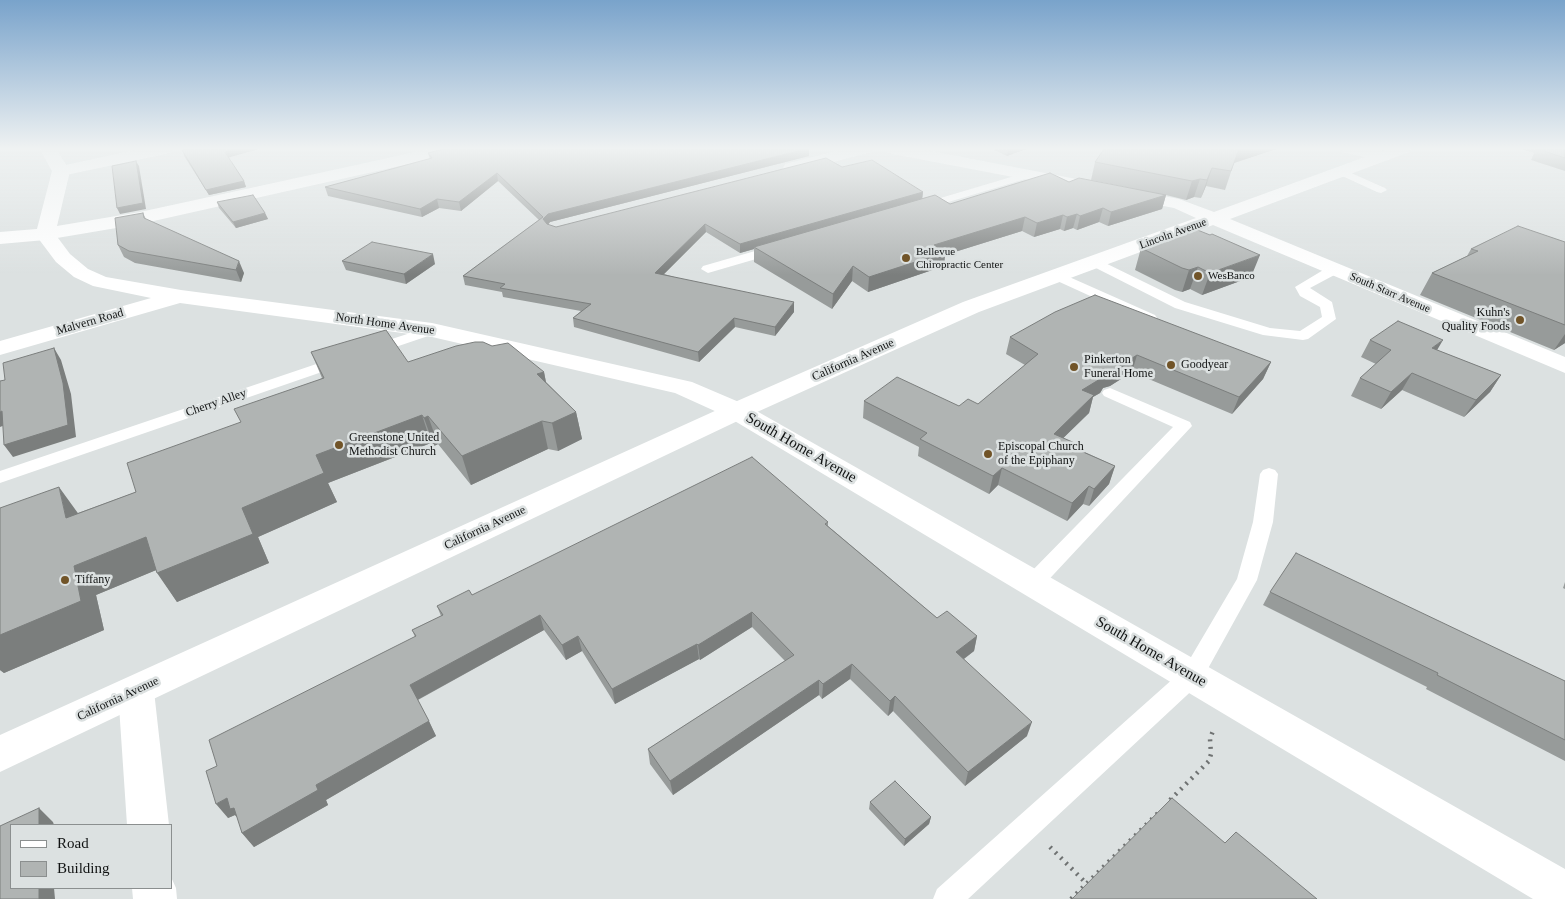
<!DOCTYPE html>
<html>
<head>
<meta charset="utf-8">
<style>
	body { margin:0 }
	#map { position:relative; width:1565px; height:899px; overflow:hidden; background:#dce1e1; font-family:"Times New Roman",serif }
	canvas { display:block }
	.legend { position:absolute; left:10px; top:824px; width:162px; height:65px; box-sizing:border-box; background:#dce1e1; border:1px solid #8b8f8f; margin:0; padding:6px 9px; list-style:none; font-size:15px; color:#111313 }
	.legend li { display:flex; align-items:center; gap:10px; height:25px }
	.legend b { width:25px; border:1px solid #8b8f8f }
</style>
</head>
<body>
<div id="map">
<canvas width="1565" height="899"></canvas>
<ul class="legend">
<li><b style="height:6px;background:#fff"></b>Road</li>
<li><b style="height:14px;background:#b0b4b3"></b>Building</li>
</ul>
</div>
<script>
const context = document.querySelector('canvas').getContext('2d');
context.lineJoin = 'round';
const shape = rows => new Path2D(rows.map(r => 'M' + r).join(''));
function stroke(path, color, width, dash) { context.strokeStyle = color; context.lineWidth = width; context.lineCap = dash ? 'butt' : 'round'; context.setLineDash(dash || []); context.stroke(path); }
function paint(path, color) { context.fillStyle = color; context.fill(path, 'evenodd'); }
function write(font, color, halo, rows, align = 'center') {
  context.font = font + ' "Times New Roman",serif'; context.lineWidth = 5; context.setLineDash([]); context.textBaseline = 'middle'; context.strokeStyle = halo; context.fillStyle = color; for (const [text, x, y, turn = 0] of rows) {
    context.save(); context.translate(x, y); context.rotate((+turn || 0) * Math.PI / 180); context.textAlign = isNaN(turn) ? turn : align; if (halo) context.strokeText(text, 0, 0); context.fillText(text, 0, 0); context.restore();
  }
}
const path = shape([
	[1170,800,1209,761,1211,754,1210,739,1214,728],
	[1050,847,1086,883],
	[1071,899,1159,812]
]);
const service = shape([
	[1342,169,1385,188,1387,190,1381,193,1377,192,1338,174,1337,172,1342,169],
	[1028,172,1032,173,1033,175,1032,177,925,209,917,209,915,207,917,205,1028,172],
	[776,245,780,246,782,249,780,252,708,273,701,269,703,266,776,245],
	[1095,258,1185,302,1270,328,1300,331,1322,317,1320,307,1300,296,1295,287,1330,266,1340,266,1342,269,1340,272,1310,288,1332,302,1336,319,1308,339,1303,340,1263,335,1175,308,1090,265,1088,262,1090,259,1095,258],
	[1058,272,1155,315,1157,318,1155,321,1150,322,1145,321,1053,279,1051,276,1053,273,1058,272],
	[432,326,437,327,439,330,437,333,372,355,367,353,364,350,367,347,432,326],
	[340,356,345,358,348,361,345,364,0,483,0,471,340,356],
	[1110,388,1190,422,1192,426,1040,589,1033,591,1026,589,1023,583,1026,577,1173,427,1104,396,1102,393,1104,390,1110,388],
	[1269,468,1275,470,1278,474,1273,522,1257,580,1200,683,968,899,933,899,937,889,1184,669,1237,579,1253,522,1260,474,1263,470,1269,468]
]);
const minor = shape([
	[141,149,173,149,171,152,165,154,61,176,55,175,52,171,55,167,61,166,141,149],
	[845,149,873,149,871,152,791,173,785,172,783,168,785,164,845,149],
	[1340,149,1375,149,1390,153,1392,156,1390,159,1384,161,1342,152,1340,149],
	[45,228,52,230,70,254,88,269,106,277,181,290,432,323,692,382,746,405,1565,869,1565,899,1533,899,728,417,675,393,432,337,180,303,0,355,0,341,151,298,93,286,74,277,56,262,35,234,38,230,45,228],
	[136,675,149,680,154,691,169,825,127,825,118,691,123,680,136,675],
	[171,877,176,888,177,899,133,899,132,888,171,888,171,877]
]);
const tertiary = shape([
	[40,149,56,149,70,171,57,226,140,212,430,149,461,149,459,152,453,154,140,224,45,240,0,244,0,232,37,229,52,171,40,149],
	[885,149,920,149,1076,179,1082,180,1085,184,1082,188,1076,189,893,154,887,152,885,149],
	[1387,149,1411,149,1409,152,1230,219,1565,357,1565,373,1213,225,979,312,746,417,0,772,0,735,728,405,963,302,1196,218,1174,208,1122,198,1119,194,1122,190,1128,189,1179,199,1214,212,1387,149]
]);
const wall = shape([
	[184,149,259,149,228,157,244,181,246,187,209,195,184,156,182,150,184,150],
	[444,149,809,149,809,156,550,222,548,225,556,227,842,167,923,192,922,198,950,204,1069,182,1130,188,1091,180,1095,162,1104,149,1276,149,1234,163,1225,190,1206,186,1201,198,1194,197,1186,200,1166,195,1162,209,1108,226,1099,222,1077,230,1073,228,1064,231,1060,229,1034,237,1022,231,945,255,944,266,868,292,852,281,832,309,754,262,754,249,740,253,706,232,664,274,794,312,775,336,735,327,699,362,574,327,573,318,581,311,503,297,502,292,465,285,463,276,539,220,498,181,461,211,439,208,422,217,328,196,325,187,430,159,428,153],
	[992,149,1026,149,1007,156],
	[1521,149,1565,149,1565,171,1531,160,1534,153],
	[217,202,265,213,268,219,236,228,219,208],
	[143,213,146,219,244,273,241,282,135,263,124,257,118,245],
	[1565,242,1565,343,1554,350,1420,295,1432,273,1467,256,1471,249],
	[1141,248,1251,277,1202,295,1190,289,1182,292,1175,290,1135,270],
	[342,261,435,264,406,284,346,270],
	[1010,337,1271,362,1263,379,1232,414,1132,372,1110,386,1103,388,1100,393,1093,397,1089,413,1063,438,1076,448,1115,466,1109,484,1089,506,1083,504,1067,521,998,485,989,494,918,456,919,447,863,418,864,401,959,406,978,404,1025,365,1006,354],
	[1370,340,1437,350,1501,375,1490,392,1464,417,1402,390,1381,409,1351,396,1360,378,1376,364,1361,357],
	[311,352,408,362,544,372,546,382,576,412,582,439,558,451,548,449,471,485,438,444,434,446,431,443,328,483,337,502,258,537,269,563,177,602,156,570,96,595,104,630,4,673,0,670,0,508,78,513,136,492,241,422,322,378],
	[828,522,828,526,937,618,977,636,974,651,964,659,1027,736,965,786,893,711,888,716,850,679,822,699,819,695,673,795,650,764,648,749,785,661,752,627,700,660,699,659,615,704,582,651,566,660,544,630,418,700,436,736,326,800,328,805,254,847,242,833,237,817,235,815,228,818,217,766,415,637,412,630,441,616,437,606,472,595],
	[1565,582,1565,589,1563,588],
	[1270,592,1565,681,1565,761,1426,689,1427,687,1263,605],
	[870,802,931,817,929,824,904,846,869,809]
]);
const shadedWall = shape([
	[236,149,259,149,227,158,225,152],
	[806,149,809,149,809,156,550,222,545,228,543,219,548,214],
	[1012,149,1026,149,1007,156,1008,150],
	[1233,149,1276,149,1228,165],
	[136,161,139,166,146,209,120,214,117,208],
	[1212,168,1206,186,1201,198,1207,180],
	[497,173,498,181,461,211,459,202],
	[1200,179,1194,197,1186,200,1192,181],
	[244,181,246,187,209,195,206,190],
	[923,192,922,201,754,247,754,249,740,253,740,244],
	[1166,195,1162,209,1108,226,1111,212],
	[437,199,439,208,422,217,420,209],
	[1103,208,1099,222,1077,230,1080,216],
	[265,213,268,219,236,228,233,222],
	[1077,214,1073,228,1064,231,1067,217],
	[1063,215,1060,229,1034,237,1037,223],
	[1025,217,1022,231,945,255,944,266,868,292,869,277,934,245],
	[705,224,706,232,656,282,655,273],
	[433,254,435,264,406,284,404,274],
	[1260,255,1251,277,1202,295,1210,273],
	[239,261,244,273,241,282,236,270],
	[853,266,852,281,832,309,833,294],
	[1198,267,1190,289,1182,292,1189,270],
	[794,302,794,312,775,336,775,327],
	[734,318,735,327,699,362,698,352],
	[1565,334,1565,343,1554,350],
	[1443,340,1433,357,1432,348],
	[54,348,61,360,71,394,76,437,13,457,4,445],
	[1137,355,1132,372,1110,386,1103,388,1100,393,1093,397,1089,413,1050,451,1054,434,1082,390,1108,371],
	[1271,362,1263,379,1232,414,1239,397],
	[544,372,549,399,537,374],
	[1412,373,1402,390,1381,409,1391,392],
	[1501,375,1490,392,1464,417,1476,400],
	[2,411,10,423,0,427,0,412],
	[576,412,582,439,558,451,552,423],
	[422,415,431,443,328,483,337,502,258,537,269,563,177,602,157,573,242,508,316,455],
	[428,416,438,444,434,446,424,418],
	[542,421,548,449,471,485,462,456],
	[1115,466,1109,484,1089,506,1094,489],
	[1002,468,998,485,989,494,993,476],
	[1089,486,1083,504,1067,521,1072,503],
	[59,487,80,516,66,518],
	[146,537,166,566,96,595,104,630,4,673,0,670,0,635,74,566],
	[752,612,752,627,700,660,698,645],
	[540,615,544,630,417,700,410,685],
	[578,636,582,651,566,660,562,645],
	[977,636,974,651,953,667,956,652],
	[697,644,699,659,615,704,612,689],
	[852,664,850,679,822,699,823,684],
	[819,680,819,695,673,795,670,781],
	[895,696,893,711,888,716,890,701],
	[429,721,436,736,326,800,328,805,254,847,242,833,316,785],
	[1032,722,1027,736,965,786,968,772],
	[227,798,239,813,242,823,235,815,228,818,216,804],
	[39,808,53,822,54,825,39,825],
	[931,817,929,824,904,846,905,839],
	[39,888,54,888,55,899,39,899]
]);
const building = shape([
	[186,149,236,149,225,152,244,181,206,190,182,150,186,149],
	[444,149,806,149,548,214,543,219,547,224,556,227,826,158,842,167,872,160,923,192,740,244,705,224,655,273,794,302,775,327,734,318,698,352,573,318,591,304,500,288,505,284,463,276,543,217,497,173,459,202,437,199,420,209,325,187,432,158,428,153,444,149],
	[1104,149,1239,149,1231,171,1212,168,1207,180,1200,179,1192,181,1095,162,1104,149],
	[1538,149,1565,149,1565,158,1538,149],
	[136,161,143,203,117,208,112,166,136,161],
	[1050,173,1069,182,1079,178,1166,195,1111,212,1103,208,1080,216,1077,214,1067,217,1063,215,1037,223,1025,217,934,245,946,252,869,277,853,266,833,294,754,247,935,195,950,204,1050,173],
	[253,195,265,213,233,222,217,202,253,195],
	[143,213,144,218,239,261,236,270,129,251,118,245,115,218,143,213],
	[1518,226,1565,242,1565,325,1432,273,1478,251,1471,249,1518,226],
	[1195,229,1210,235,1212,234,1260,255,1210,273,1198,267,1189,270,1182,268,1141,248,1195,229],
	[372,242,433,254,404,274,342,261,372,242],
	[1095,295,1271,362,1239,397,1137,355,1115,369,1108,371,1105,376,1082,390,1094,395,1054,434,1077,444,1074,448,1115,466,1094,489,1089,486,1072,503,1002,468,993,476,920,439,927,433,864,401,897,377,959,406,968,399,978,404,1038,354,1010,337,1055,312,1095,295],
	[1398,321,1443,340,1432,348,1501,375,1476,400,1412,373,1391,392,1360,378,1391,350,1370,340,1398,321],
	[386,330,408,362,456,346,475,342,483,342,492,346,508,343,544,372,537,374,576,412,552,423,542,421,462,456,428,416,424,418,422,415,316,455,324,473,242,508,253,534,157,573,146,537,74,566,81,601,0,635,0,508,59,487,66,518,136,492,127,463,241,422,234,409,324,378,311,352,386,330],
	[54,348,63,383,68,425,4,445,2,411,0,412,0,381,5,380,3,363,54,348],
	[752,457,828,522,825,524,937,618,947,611,977,636,956,652,1032,722,968,772,895,696,890,701,852,664,823,684,819,680,670,781,648,749,794,655,752,612,698,645,697,644,612,689,578,636,562,645,540,615,410,685,429,721,316,785,318,790,242,833,234,808,230,809,227,798,216,804,206,771,217,766,209,740,416,636,412,630,443,615,437,606,469,590,472,595,752,457],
	[1296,553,1565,681,1565,740,1437,675,1438,673,1270,592,1296,553],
	[895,781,931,817,905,839,870,802,895,781],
	[1172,798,1225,843,1236,832,1317,899,1072,899,1172,798],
	[39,808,39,825,11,825,11,888,39,888,39,899,0,899,0,826,39,808]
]);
const markers = [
	[906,258,5,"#715428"],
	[1198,276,5,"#715428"],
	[1520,320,5,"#715428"],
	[1171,365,5,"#715428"],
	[1074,367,5,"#715428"],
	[339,445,5,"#715428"],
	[988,454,5,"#715428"],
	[65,580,5,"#715428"]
];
const farStreetnames = [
	["Lincoln Avenue",1173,234,-20],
	["South Starr Avenue",1390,293,23]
];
const farPoinames = [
	["Bellevue",916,252],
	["Chiropractic Center",916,265],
	["WesBanco",1208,276]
];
const poiNames = [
	["Kuhn's",1510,313,"right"],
	["Quality Foods",1510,327,"right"],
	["Pinkerton",1084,360],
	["Funeral Home",1084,374],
	["Goodyear",1181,365],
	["Greenstone United",349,438],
	["Methodist Church",349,452],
	["Episcopal Church",998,447],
	["of the Epiphany",998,461],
	["Tiffany",75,580]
];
const streetNames = [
	["Malvern Road",90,322,-16],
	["North Home Avenue",385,324,8],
	["California Avenue",853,360,-24],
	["Cherry Alley",216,403,-19],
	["California Avenue",485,528,-25],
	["California Avenue",118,699,-25]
];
const nearStreetnames = [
	["South Home Avenue",801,448,30],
	["South Home Avenue",1151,652,30]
];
stroke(path, '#6f7272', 4.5, [2, 5.5]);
paint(service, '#fff');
paint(minor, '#fff');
paint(tertiary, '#fff');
paint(wall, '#979b9a');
paint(shadedWall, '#7b7e7d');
paint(building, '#b0b4b3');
stroke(building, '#7b7e7d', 1);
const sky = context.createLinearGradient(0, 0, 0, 275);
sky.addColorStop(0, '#79a3cb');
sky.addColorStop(0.54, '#eff2f2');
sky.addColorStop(1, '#eff2f200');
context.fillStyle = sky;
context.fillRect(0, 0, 1565, 275);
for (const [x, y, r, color] of markers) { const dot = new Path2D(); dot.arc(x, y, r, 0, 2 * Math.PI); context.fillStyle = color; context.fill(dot); stroke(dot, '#dce1e1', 2); }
write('11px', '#111313', '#dce1e1', farStreetnames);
write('11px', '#111313', '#dce1e1', farPoinames, 'left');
write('12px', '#111313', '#dce1e1', poiNames, 'left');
write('12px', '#111313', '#dce1e1', streetNames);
write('15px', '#111313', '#dce1e1', nearStreetnames);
</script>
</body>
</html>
